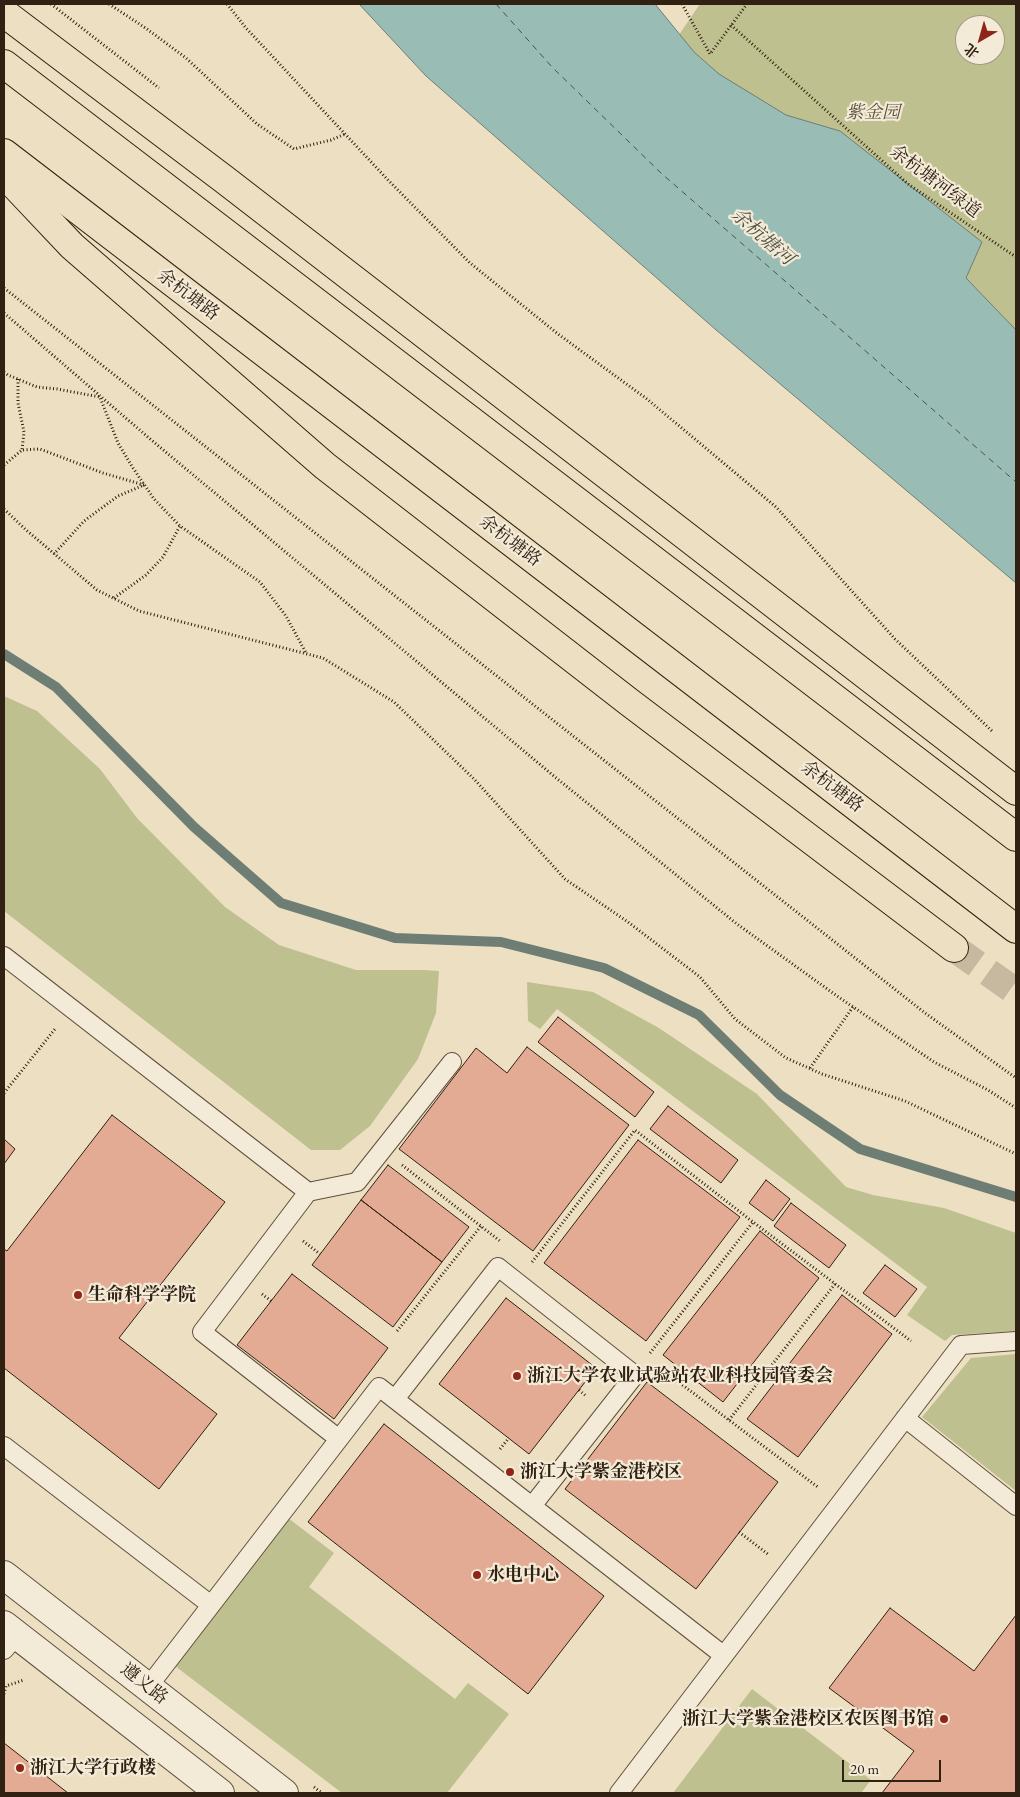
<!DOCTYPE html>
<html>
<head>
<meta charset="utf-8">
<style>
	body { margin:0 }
	#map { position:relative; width:1020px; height:1797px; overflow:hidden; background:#eddfc2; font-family:"EB Garamond","Noto Serif SC",serif }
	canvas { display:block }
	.frame { position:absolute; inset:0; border:5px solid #312112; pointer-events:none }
	.north { position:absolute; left:955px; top:15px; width:50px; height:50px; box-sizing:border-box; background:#f3ead7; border:1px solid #a59a88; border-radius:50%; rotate:218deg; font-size:14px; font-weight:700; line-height:20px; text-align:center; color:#312112 }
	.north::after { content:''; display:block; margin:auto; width:18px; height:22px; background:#8f2418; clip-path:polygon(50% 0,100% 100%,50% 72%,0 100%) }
	.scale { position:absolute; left:842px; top:1760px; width:99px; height:22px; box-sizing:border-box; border:2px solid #312112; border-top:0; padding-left:6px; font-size:15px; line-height:18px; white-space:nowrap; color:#312112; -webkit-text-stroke:4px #f3ead7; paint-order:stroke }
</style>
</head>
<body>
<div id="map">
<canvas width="1020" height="1797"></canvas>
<div class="frame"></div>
<div class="north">北</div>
<div class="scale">20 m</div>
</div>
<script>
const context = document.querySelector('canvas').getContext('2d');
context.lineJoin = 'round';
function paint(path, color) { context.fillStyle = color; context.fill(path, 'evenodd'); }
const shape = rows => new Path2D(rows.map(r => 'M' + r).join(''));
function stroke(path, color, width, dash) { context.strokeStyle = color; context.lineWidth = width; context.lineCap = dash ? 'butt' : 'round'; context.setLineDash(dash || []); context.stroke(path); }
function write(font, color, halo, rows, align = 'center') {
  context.font = font + ' "EB Garamond","Noto Serif SC",serif'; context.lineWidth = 4.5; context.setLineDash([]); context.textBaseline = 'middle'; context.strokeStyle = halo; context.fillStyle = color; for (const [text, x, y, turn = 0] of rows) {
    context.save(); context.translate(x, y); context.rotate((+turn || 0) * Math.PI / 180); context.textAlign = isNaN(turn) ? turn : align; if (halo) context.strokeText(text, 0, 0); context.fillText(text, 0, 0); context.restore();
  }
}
const green = shape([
	[700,4,1016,4,1016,383,657,67],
	[965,25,995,25,995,55,965,55],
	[4,696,37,711,100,769,137,818,225,907,279,945,356,970,424,970,439,971,436,1013,418,1059,370,1126,340,1150,311,1150,4,911],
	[527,982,593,992,659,1028,757,1094,846,1187,873,1195,944,1208,1016,1233,1016,1331,952,1335,945,1341,907,1315,927,1287,557,1009,540,1029,528,1021],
	[1016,1354,1016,1491,922,1417,971,1358],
	[288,1518,334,1553,309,1587,455,1699,468,1683,509,1714,447,1793,342,1793,175,1666],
	[752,1689,871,1780,861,1793,673,1793]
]);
const water = shape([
	[359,4,655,4,694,52,719,74,786,115,840,131,982,242,966,278,1016,330,1016,583,715,329,426,76,359,4]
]);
const stream = shape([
	[4,654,56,687,194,827,281,903,395,938,501,942,604,968,699,1015,780,1095,860,1149,1016,1197]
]);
const ferry = shape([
	[496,4,552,67,662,174,1016,482]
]);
const building = shape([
	[558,1017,654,1092,635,1117,538,1042,558,1017],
	[527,1047,629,1125,533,1251,399,1149,476,1048,507,1073,527,1047],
	[668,1106,738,1160,721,1183,650,1129,668,1106],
	[112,1115,225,1202,119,1338,217,1414,159,1489,4,1368,4,1249,7,1251,112,1115],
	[4,1139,15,1149,4,1164,4,1139],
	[638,1140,740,1217,646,1341,544,1263,638,1140],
	[388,1165,469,1227,442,1262,361,1200,388,1165],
	[766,1180,790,1199,773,1221,749,1203,766,1180],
	[361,1200,442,1262,393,1327,312,1265,361,1200],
	[791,1203,846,1245,829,1268,774,1226,791,1203],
	[760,1231,819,1278,723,1402,663,1355,760,1231],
	[885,1265,917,1289,895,1317,863,1293,885,1265],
	[292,1274,388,1348,334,1419,237,1345,292,1274],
	[842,1295,892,1334,798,1457,747,1419,842,1295],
	[506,1298,596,1368,529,1454,439,1384,506,1298],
	[647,1382,778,1482,696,1589,565,1489,647,1382],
	[384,1424,604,1596,528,1694,308,1522,384,1424],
	[890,1608,974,1671,1016,1615,1016,1793,882,1793,914,1751,829,1688,890,1608],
	[4,1743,68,1793,4,1793,4,1743]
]);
const trunkTunnel = shape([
	[954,948,1016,992]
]);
const path = shape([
	[51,4,159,88],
	[109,4,147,29,186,58,257,124,294,149,331,140,345,134],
	[227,4,246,28,388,180,470,263,558,334,647,399,776,507,895,639,992,731],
	[682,4,710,54,747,4],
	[731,25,908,184,1016,257],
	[4,288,925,1013,1016,1078],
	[4,313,149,438,555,777,737,924,837,996,934,1062,988,1090,1016,1108],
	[4,372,8,375,37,387,57,389,100,397,118,443,133,468,154,499,180,526,260,582,286,616,306,653],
	[18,379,18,403,24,432,22,450],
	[4,465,22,450,40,449,103,473,144,485,118,496,84,521,54,554],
	[4,509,25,529,97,590,139,611,323,658,394,702,474,779,565,879,628,922,700,977,735,1019,786,1058,822,1074,905,1101,1016,1154],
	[114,598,146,575,163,557,180,526],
	[810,1068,853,1007],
	[4,1093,55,1029],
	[402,1165,500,1241],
	[303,1241,320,1254],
	[532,1262,635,1130,753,1222],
	[262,1294,271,1301],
	[397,1331,481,1226],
	[650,1353,753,1222,911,1341],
	[660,1368,819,1488],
	[579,1390,586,1396],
	[729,1420,835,1284],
	[500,1449,509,1438],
	[739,1532,769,1555],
	[4,1694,6,1686,24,1680],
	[314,1787,322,1793]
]);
const service = shape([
	[4,956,308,1192],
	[395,1399,498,1267,517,1282,635,1375,532,1506],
	[905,1418,1016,1506],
	[339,1439,202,1332,308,1192,357,1182,452,1062],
	[4,1446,211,1605],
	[4,1650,17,1635],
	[148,1687,379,1387,723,1655],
	[619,1793,961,1345,1016,1341]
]);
const minor = shape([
	[4,1575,284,1793],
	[4,1625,220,1793]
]);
const primary = shape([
	[4,64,1016,837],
	[4,153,1016,929]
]);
const trunk = shape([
	[4,13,225,180,1016,791],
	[4,174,72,246,325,466,629,702,954,948]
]);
const markers = [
	[78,1295,5,"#8f2418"],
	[517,1376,5,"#8f2418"],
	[510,1472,5,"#8f2418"],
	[477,1575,5,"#8f2418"],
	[944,1719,5,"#8f2418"],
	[20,1768,5,"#8f2418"]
];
const parkNames = [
	["紫金园",873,113]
];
const streetNames = [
	["余杭塘河绿道",935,182,37],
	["余杭塘路",188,295,37],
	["余杭塘路",510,541,37],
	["余杭塘路",832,787,37],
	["遵义路",144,1684,38]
];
const poiNames = [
	["生命科学学院",88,1295],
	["浙江大学农业试验站农业科技园管委会",527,1376],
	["浙江大学紫金港校区",520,1472],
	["水电中心",487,1575],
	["浙江大学紫金港校区农医图书馆",934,1719,"right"],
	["浙江大学行政楼",30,1768]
];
const waterNames = [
	["余杭塘河",762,237,41]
];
paint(green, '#bfc08f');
paint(water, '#99bcb5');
stroke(water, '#6f7e74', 1);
stroke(stream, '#6f7e74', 10);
stroke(ferry, '#505043', 1, [6, 5]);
paint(building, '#e3ab93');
stroke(building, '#312112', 1);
stroke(trunkTunnel, '#c7b99f', 28, [28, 14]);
stroke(service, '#60503e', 20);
stroke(minor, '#60503e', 30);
stroke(primary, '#312112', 30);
stroke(trunk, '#312112', 30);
stroke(path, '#312112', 3, [1, 2.5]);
stroke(service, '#f3ead7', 18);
stroke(minor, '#f3ead7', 28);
stroke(primary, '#eddfc2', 28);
stroke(trunk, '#eddfc2', 28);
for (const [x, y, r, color] of markers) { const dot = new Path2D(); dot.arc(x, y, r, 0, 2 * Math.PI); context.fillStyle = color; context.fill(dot); stroke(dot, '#f3ead7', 2); }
write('italic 18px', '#5c5138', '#f3ead7', parkNames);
write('18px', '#312112', '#f3ead7', streetNames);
write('bold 18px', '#312112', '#f3ead7', poiNames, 'left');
write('italic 19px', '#505043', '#f3ead7', waterNames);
</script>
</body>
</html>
